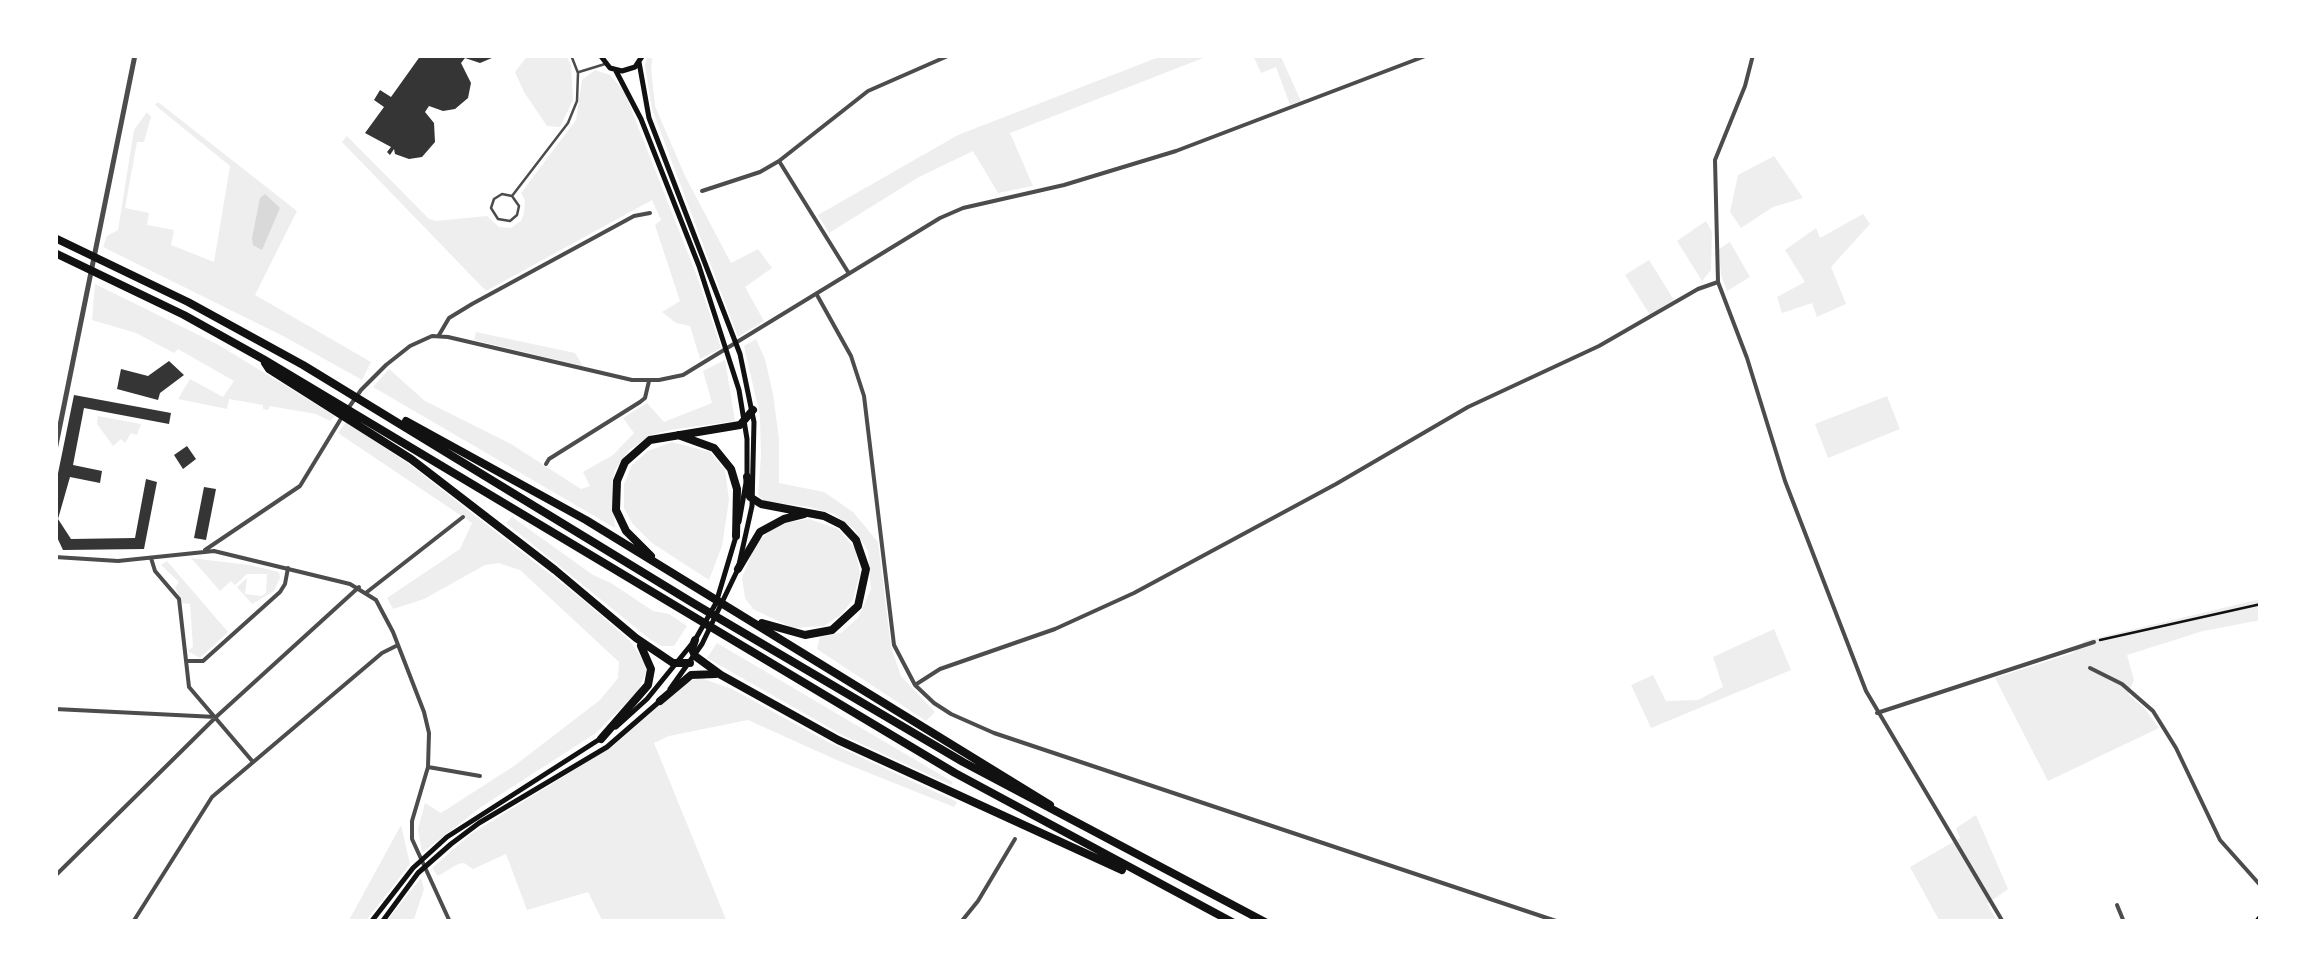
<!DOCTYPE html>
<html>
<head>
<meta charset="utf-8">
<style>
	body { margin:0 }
	#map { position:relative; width:2316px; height:977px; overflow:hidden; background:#fff; font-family:"Noto Sans",sans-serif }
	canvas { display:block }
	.frame { position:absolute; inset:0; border:58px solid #fff; pointer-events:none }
</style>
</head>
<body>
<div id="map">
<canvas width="2316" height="977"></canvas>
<div class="frame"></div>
</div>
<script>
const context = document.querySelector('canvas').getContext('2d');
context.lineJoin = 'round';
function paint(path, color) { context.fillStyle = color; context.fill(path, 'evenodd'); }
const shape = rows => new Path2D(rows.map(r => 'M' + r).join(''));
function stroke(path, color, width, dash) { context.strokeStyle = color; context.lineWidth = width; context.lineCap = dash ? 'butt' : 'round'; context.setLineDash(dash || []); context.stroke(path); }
const green = shape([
	[528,55,566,55,571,65,573,100,560,127,547,126,524,92,515,72],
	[648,55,653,55,651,68,655,106,685,176,731,263,758,249,772,268,745,287,764,321,738,337,652,109,645,65],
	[1164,55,1211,55,1010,133,1033,186,998,193,973,151,919,177,829,233,818,215,958,135],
	[1253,55,1280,55,1301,101,1290,105,1276,67,1261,73],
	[595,70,610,75,624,91,698,279,721,348,700,359,690,326,676,323,662,312,680,301,655,225,661,220,652,200,486,291,342,142,347,136,429,219,436,221,487,216,499,227,511,228,521,221,524,213,525,200,521,193,576,120,582,80],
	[158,102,297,211,255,295,371,362,362,380,285,337,103,247,107,236,118,230,134,130,147,112,151,117,144,142,137,142,125,208,149,213,147,225,174,230,171,245,214,262,230,166,155,105],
	[1774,156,1803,198,1773,207,1741,228,1730,212,1738,175],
	[1863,214,1870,224,1831,267,1846,304,1817,317,1812,303,1782,313,1777,297,1805,282,1785,250,1816,228,1820,238],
	[1706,221,1712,232,1711,270,1702,281,1677,241],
	[1730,242,1750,277,1727,291,1721,275,1719,249],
	[1649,260,1674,300,1650,315,1625,275],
	[95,284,217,344,335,416,330,421,316,414,270,406,268,410,263,409,263,405,229,399,227,409,178,399,190,379,223,397,234,381,178,349,174,353,136,333,92,320],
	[476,332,575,353,583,366,474,340],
	[756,339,765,359,773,394,779,439,779,483,824,492,853,512,878,542,891,647,901,676,935,712,926,721,817,649,820,637,841,633,858,618,871,589,868,551,854,529,834,514,809,507,764,501,758,495,761,456,760,416,744,346],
	[725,360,735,421,670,430,651,435,629,450,615,470,612,482,615,528,373,387,389,369,425,401,511,444,581,489,590,486,583,472,613,455,634,433,623,418,647,403,664,422,712,403,703,371],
	[1887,396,1900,429,1828,458,1815,424],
	[98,416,141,424,137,435,131,433,125,443,121,439,113,446,97,424],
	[346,422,409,464,583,600,630,641,645,663,646,672,638,691,596,733,481,807,422,853,418,829,425,803,441,813,514,766,600,700,618,678,619,662,520,570,499,563,485,565,424,599,393,609,387,598,460,549,472,523,338,433],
	[672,442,710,452,725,470,729,500,722,546,709,580,652,543,632,523,624,508,624,484,632,465,648,451],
	[512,517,593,575,611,583,653,611,669,614,687,626,674,646,661,646,651,640,506,523],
	[809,519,838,529,855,548,860,574,853,599,842,614,824,626,793,628,753,609,745,598,742,578,756,543,769,532,778,524],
	[191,558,249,565,279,572,280,578,274,591,252,604,237,587,247,578,245,594,261,596,266,593,267,574,247,574,235,585,231,581,220,591],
	[167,561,228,632,200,658,188,651,193,647,190,604,182,603,175,587,179,582,161,565],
	[2261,599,2261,620,2203,631,2127,655,2134,680,2128,694,2144,708,2159,728,2048,781,1995,678,2073,653,2084,641],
	[1774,629,1791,670,1651,728,1631,685,1653,675,1666,701,1698,700,1723,687,1713,657],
	[717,643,953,782,951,785,844,736,707,658],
	[701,678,732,689,828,742,957,802,954,807,839,761,748,720,669,736,654,743,727,922,597,922,602,920,588,892,527,910,506,854,473,869,464,863,458,864,438,876,432,868,471,834,613,746,686,682],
	[1976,815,2008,889,1987,904,1998,922,1940,922,1910,867,1960,838,1956,828],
	[401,825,410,864,365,922,348,922],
	[421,878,424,889,413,922,386,922]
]);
const water = shape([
	[265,194,280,208,262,250,253,245,252,238,260,198]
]);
const building = shape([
	[421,55,499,55,480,63,465,58,461,63,471,83,468,98,455,109,443,111,429,106,425,112,434,123,435,142,422,157,409,159,395,154,394,149,390,155,387,152,391,147,365,133,384,107,374,100,380,90,391,97],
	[169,361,184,375,160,393,158,400,117,389,121,369,148,376],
	[74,395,171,413,169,424,84,408,73,465,102,471,100,483,70,477,58,519,71,539,135,538,146,479,157,482,144,549,63,550,55,533,55,488],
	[187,446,196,459,183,469,174,455],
	[204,487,216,489,206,540,194,538]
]);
const path = shape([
	[2100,640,2261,604]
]);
const service = shape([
	[579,72,605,64],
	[512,196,519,206,517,215,510,221,498,219,491,208,494,199,502,194,512,196,568,123,577,101,578,73,571,55]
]);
const minor = shape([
	[1753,55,1745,86,1715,160,1718,282,1747,358,1785,481,1866,691,2003,922],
	[779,161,848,272],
	[702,191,760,172,779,161,868,91,950,55],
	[817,295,851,356,864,396,894,645,915,685,934,703,951,714,994,733,1559,922],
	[439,335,449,318,472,304,634,216,650,213],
	[347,410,361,390,386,365,410,346,432,336,448,337,632,380,659,380,683,375,940,218,963,208,1064,185,1176,151,1428,55],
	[546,464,549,459,640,402,645,398,649,381],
	[205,550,300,486,342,417],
	[55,557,118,561,214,551,350,584,376,600,393,632,424,712,429,733,428,767,412,821,412,839,450,922],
	[151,558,155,571,179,599,189,687,253,762],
	[367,592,463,517],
	[187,661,203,661,280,592,285,584,288,568],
	[2090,668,2122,684,2153,711,2176,748,2220,840,2261,886],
	[915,685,940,669,1055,629,1134,593,1336,484,1468,407,1599,346,1698,289,1718,282],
	[55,709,216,717],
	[1877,713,2094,642],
	[428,767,480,776],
	[55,876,216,717,359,587],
	[2117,905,2124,922],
	[133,922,212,797,382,653,398,645],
	[961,922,978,901,1015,839]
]);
const tertiary = shape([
	[55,450,135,55]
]);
const secondary = shape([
	[600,55,610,68,622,71,635,67,643,55],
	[639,62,649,118,740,354,754,422,752,506,738,569,702,644,670,689],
	[616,71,641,119,699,266,739,390,747,439,747,477,739,522],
	[616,727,647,699,695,640,716,603,737,533],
	[371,922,413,868,447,837,603,737],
	[382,922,418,873,451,844,479,823,607,747,660,701],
	[2256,922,2261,916]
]);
const motorway = shape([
	[55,238,188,302,303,365,693,603,963,762,1265,922],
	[55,253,184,315,263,359,955,773,1232,922],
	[265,363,269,369,411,459,555,570,636,638,673,663,690,663],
	[406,421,586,520,1050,805],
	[678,435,714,448,731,469,737,489,736,536],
	[747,477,750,497,761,504,824,516,842,525,856,540,866,569,858,606,832,630,805,635,762,623],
	[651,556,626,531,616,510,617,481,625,462,650,440,740,425,753,410],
	[738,569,760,532,784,519,804,514],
	[695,640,692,649,695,656,721,675,838,740,1122,870],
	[660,701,691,675,716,674],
	[601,739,648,685,651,669,641,646]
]);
paint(green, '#eee');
paint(water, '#d9d9d9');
paint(building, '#353535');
stroke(path, '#111', 2.5);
stroke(service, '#4c4c4c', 2.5);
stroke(minor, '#4c4c4c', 4);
stroke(tertiary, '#4c4c4c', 5);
stroke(secondary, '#111', 5);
stroke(motorway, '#111', 8);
</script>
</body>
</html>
